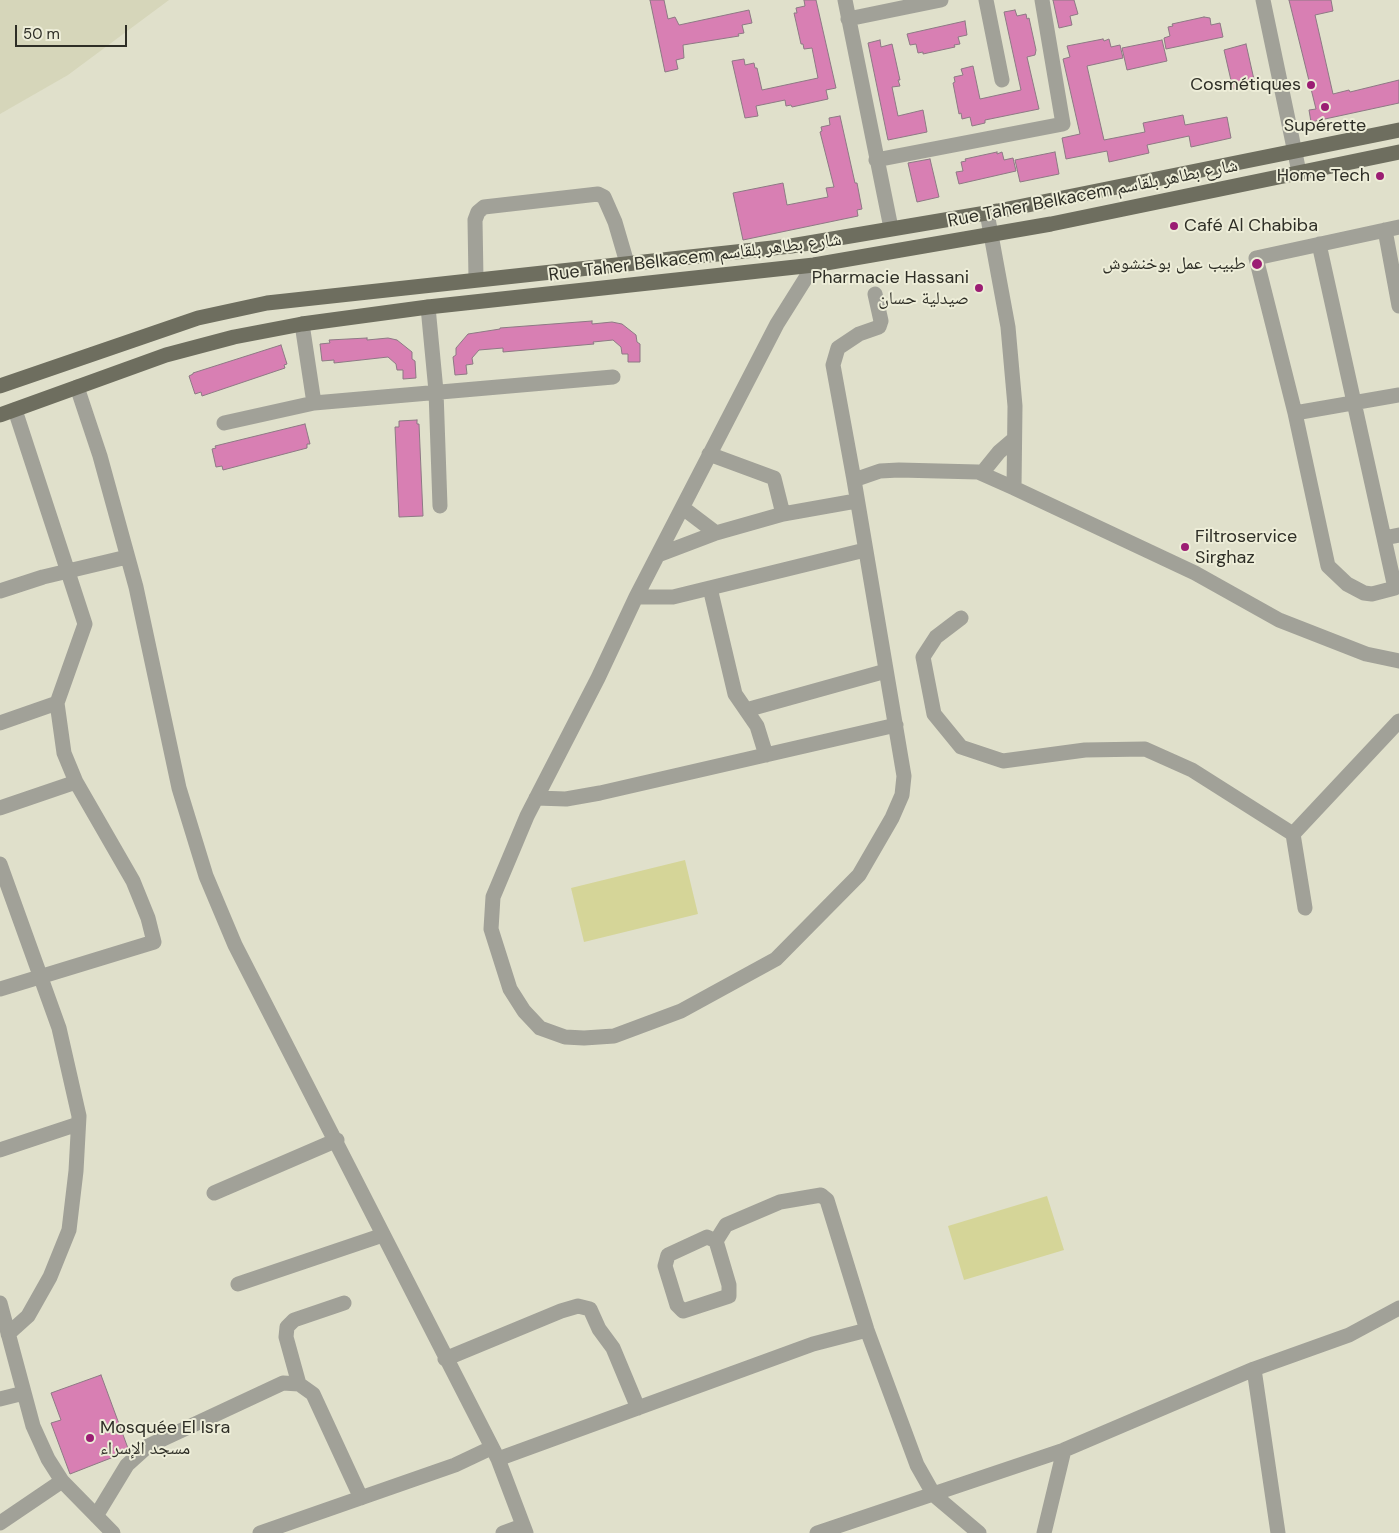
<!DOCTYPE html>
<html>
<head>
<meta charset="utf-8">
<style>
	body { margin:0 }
	#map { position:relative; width:1399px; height:1533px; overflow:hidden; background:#e0e0cb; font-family:"DM Sans",sans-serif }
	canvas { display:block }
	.scale { position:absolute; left:15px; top:25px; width:112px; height:22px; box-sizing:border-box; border:2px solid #2e2e26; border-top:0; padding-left:6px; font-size:15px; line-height:18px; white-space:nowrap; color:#2e2e26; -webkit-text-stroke:4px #ededd8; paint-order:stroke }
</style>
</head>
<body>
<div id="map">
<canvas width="1399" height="1533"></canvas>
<div class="scale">50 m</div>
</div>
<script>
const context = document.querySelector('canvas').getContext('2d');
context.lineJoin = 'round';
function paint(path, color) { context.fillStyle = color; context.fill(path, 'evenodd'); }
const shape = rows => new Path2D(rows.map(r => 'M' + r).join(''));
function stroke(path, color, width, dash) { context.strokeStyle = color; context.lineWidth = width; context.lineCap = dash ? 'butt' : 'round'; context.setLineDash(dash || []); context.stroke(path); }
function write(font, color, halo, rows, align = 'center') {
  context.font = font + ' "DM Sans","Noto Naskh Arabic",sans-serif'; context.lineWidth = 4; context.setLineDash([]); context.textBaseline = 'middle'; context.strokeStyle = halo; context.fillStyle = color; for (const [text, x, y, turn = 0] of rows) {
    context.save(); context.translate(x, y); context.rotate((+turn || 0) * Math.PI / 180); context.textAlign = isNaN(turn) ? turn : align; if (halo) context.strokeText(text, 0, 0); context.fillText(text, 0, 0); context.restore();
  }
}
const built = shape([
	[0,0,169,0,68,75,0,114]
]);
const green = shape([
	[685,860,698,914,584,942,571,888],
	[1047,1196,1064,1250,964,1280,948,1226]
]);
const building = shape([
	[650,0,664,0,668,19,675,17,679,25,749,10,752,23,742,25,744,33,738,34,739,36,683,45,684,58,676,60,678,69,665,72,650,0],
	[804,0,816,0,836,88,826,90,828,99,792,107,791,105,786,106,785,100,756,106,758,116,745,118,732,61,744,59,745,65,754,63,755,68,757,68,762,90,818,78,812,48,804,49,803,44,801,44,794,13,797,13,796,8,805,6,804,0],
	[1053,0,1074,0,1078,14,1070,16,1072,25,1059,28,1053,0],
	[1289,0,1331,0,1333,11,1315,15,1333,94,1349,90,1350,92,1399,80,1399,103,1311,122,1309,110,1316,109,1289,0],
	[1015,10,1017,16,1026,14,1027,19,1029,18,1036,50,1035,55,1027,57,1039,109,985,120,985,123,972,126,970,117,962,119,961,113,959,114,953,83,955,82,954,77,963,75,961,69,973,66,980,99,1021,90,1004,12,1015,10],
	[1204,17,1210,18,1211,25,1220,23,1223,37,1166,49,1164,38,1170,36,1168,27,1173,26,1172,24,1204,17],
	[965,21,967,35,958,37,960,44,954,45,955,47,923,54,923,52,918,53,916,44,910,45,907,34,965,21],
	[1103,39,1104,41,1109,39,1111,47,1120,45,1123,58,1087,66,1104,140,1145,132,1143,123,1183,115,1185,125,1227,117,1231,138,1191,147,1189,136,1147,145,1149,153,1109,162,1107,151,1066,159,1062,138,1080,134,1063,59,1070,57,1067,46,1103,39],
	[880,40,881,47,892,44,900,80,898,80,900,86,892,87,898,116,923,110,927,132,888,140,868,43,880,40],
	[1162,40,1167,61,1127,70,1122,48,1162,40],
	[1246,44,1255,84,1233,89,1224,50,1246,44],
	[840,116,855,183,857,183,862,209,857,210,858,216,743,240,733,193,783,183,787,205,828,197,826,188,834,187,820,132,822,131,821,127,830,125,829,118,840,116],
	[997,152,997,154,1002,152,1004,160,1013,158,1016,171,959,184,956,172,963,171,961,162,966,161,965,159,997,152],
	[1055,152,1059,174,1020,182,1015,160,1055,152],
	[930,159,939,197,917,202,908,163,930,159],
	[592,321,592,324,612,322,622,324,636,335,637,342,640,344,640,362,628,362,628,354,622,354,621,347,613,340,593,342,594,344,503,352,503,348,479,350,472,358,473,364,466,365,467,374,455,375,453,357,456,355,456,348,468,334,500,329,500,328,592,321],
	[367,338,367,340,388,338,397,340,412,352,412,359,415,361,416,378,403,379,403,370,397,370,396,364,388,357,334,363,334,360,322,361,320,344,330,343,329,340,367,338],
	[281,345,287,364,284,365,285,368,202,396,201,392,195,394,189,376,193,374,193,373,281,345],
	[417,420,417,424,419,424,423,516,399,517,395,427,399,427,399,421,417,420],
	[305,424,310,444,307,444,307,448,223,470,222,466,216,467,212,449,216,448,215,446,305,424],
	[101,1375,129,1451,70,1474,51,1423,61,1420,51,1393,101,1375]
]);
const minor = shape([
	[845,0,891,228],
	[986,0,1002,80],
	[1263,0,1299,172],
	[848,19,941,0],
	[876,160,1063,124,1042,0],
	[987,213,1008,327,1015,406,1014,488,1195,573,1279,620,1366,654,1399,661],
	[1385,230,1399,306],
	[1319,244,1384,538,1399,535],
	[814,265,777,324,636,597,598,678,527,816,493,897,491,929,510,989,524,1011,540,1028,565,1037,584,1038,614,1036,681,1011,776,959,859,875,892,818,902,795,904,776,854,480,880,471,899,470,978,472,1014,488],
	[476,279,475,220,478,212,484,207,598,194,604,197,615,222,627,263],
	[428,307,436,391,440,506],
	[302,324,314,403],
	[77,387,100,456,136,587,179,788,206,876,235,945,498,1459,526,1533],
	[1295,413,1399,395],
	[224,423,314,403,613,377],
	[709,454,774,478,783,514],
	[982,473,999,452,1013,440],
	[854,480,833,365,838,348,859,334,879,327,881,321,875,294],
	[716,533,783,514,856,501],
	[1384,538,1395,588,1372,594,1364,593,1347,584,1328,566,1295,413,1256,258,1399,227],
	[658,555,716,533,683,508],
	[710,588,735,694,757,726,766,755],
	[0,591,43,577,127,557],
	[636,597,673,597,865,550],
	[961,618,936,637,923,657,934,714,961,747,1003,761,1085,750,1145,749,1192,770,1293,834],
	[746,710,886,671],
	[0,723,57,703],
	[536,798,566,799,600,793,896,725],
	[0,808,76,782,64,753,57,703,85,624,15,410],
	[0,864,59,1028,79,1116,76,1171,69,1230,50,1277,28,1316,8,1334],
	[1305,908,1293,834,1399,721],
	[0,989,154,942,148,918,133,881,76,782],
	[0,1150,78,1124],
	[214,1193,337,1140],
	[716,1241,707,1237,668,1255,665,1266,677,1305,683,1311,729,1296,729,1285,716,1241,726,1225,780,1202,821,1195,827,1200,867,1330,917,1465,934,1495,979,1533],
	[238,1284,383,1235],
	[0,1303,33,1426,48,1459,62,1481,113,1533],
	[445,1359,561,1311,578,1306,590,1309,599,1329,613,1348,638,1408],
	[1254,1369,1278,1533],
	[299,1384,286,1337,287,1327,294,1320,344,1303],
	[0,1399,24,1393],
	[498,1459,813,1344,867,1330],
	[96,1516,127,1465,148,1446,283,1383,299,1384,313,1394,361,1498],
	[0,1523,62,1481],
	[260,1533,455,1465,491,1448],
	[503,1533,522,1526],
	[817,1533,1064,1450,1254,1369,1349,1335,1399,1308],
	[1044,1533,1064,1450]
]);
const major = shape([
	[0,386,198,318,267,303,791,246,998,211,1399,130],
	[0,415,166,355,234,337,302,324,428,307,814,265,1051,224,1399,152]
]);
const markers = [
	[1311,85,5,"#9b1d73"],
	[1325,107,5,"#9b1d73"],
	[1380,176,5,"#9b1d73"],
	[1174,226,5,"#9b1d73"],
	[1257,264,6,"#9b1d73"],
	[979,288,5,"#9b1d73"],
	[1185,547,5,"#9b1d73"],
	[90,1438,5,"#9b1d73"]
];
const poiNames = [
	["Cosmétiques",1301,85],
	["Supérette",1325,126,"center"],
	["Home Tech",1370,176],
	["Café Al Chabiba",1184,226,"left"],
	["طبيب عمل بوخنشوش",1246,264],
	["Pharmacie Hassani",969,278],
	["صيدلية حسان",969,299],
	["Filtroservice",1195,537,"left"],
	["Sirghaz",1195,558,"left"],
	["Mosquée El Isra",100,1428,"left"],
	["مسجد الإسراء",100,1449,"left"]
];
const streetNames = [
	["Rue Taher Belkacem شارع بطاهر بلقاسم",1093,194,-11],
	["Rue Taher Belkacem شارع بطاهر بلقاسم",695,258,-7]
];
paint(built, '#d6d6ba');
paint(green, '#d5d598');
paint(building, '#d87fb3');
stroke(building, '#8d7984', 1);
stroke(minor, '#a1a198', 15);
stroke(major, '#6e6e5f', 15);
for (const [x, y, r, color] of markers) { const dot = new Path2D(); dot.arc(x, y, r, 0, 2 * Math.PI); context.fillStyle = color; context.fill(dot); stroke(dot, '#ededd8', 2); }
write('18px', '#2e2e26', '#ededd8', poiNames, 'right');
write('18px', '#2e2e26', '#ededd8', streetNames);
</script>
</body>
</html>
